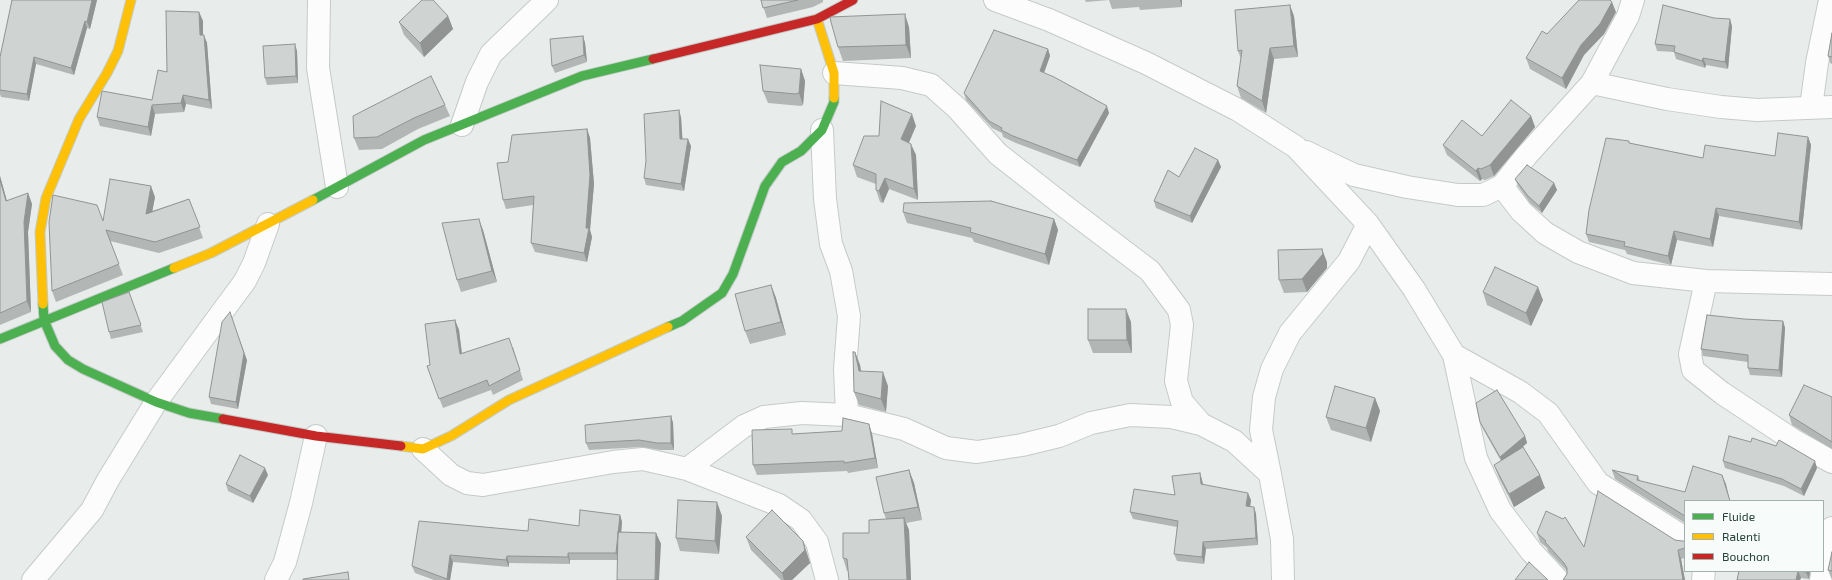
<!DOCTYPE html>
<html>
<head>
<meta charset="utf-8">
<style>
	body { margin:0 }
	#map { position:relative; width:1832px; height:580px; overflow:hidden; background:#e8edeb; font-family:"Exo 2",sans-serif }
	canvas { display:block }
	.legend { position:absolute; left:1684px; top:500px; width:140px; height:72px; box-sizing:border-box; background:#f7fbf9; border:1px solid #a3b1ad; margin:0; padding:5px 7px; list-style:none; font-size:12px; color:#24423a }
	.legend li { display:flex; align-items:center; gap:8px; height:20px }
	.legend b { width:20px; border:1px solid #a3b1ad }
</style>
</head>
<body>
<div id="map">
<canvas width="1832" height="580"></canvas>
<ul class="legend">
<li><b style="height:5px;background:#4caf50"></b>Fluide</li>
<li><b style="height:5px;background:#ffc107"></b>Ralenti</li>
<li><b style="height:5px;background:#c62828"></b>Bouchon</li>
</ul>
</div>
<script>
const context = document.querySelector('canvas').getContext('2d');
context.lineJoin = 'round';
const shape = rows => new Path2D(rows.map(r => 'M' + r).join(''));
function stroke(path, color, width, dash) { context.strokeStyle = color; context.lineWidth = width; context.lineCap = dash ? 'butt' : 'round'; context.setLineDash(dash || []); context.stroke(path); }
function paint(path, color) { context.fillStyle = color; context.fill(path, 'evenodd'); }
const street = shape([
	[319,0,318,68,337,187],
	[995,0,1049,20,1146,63,1238,110,1296,147,1368,224,1414,289,1454,355,1476,458,1500,510,1531,551,1558,580],
	[834,73,902,78,931,85,957,108,998,154,1067,208,1150,271,1179,310,1182,325,1176,381,1182,402,1201,424,1234,441,1270,474,1282,539,1283,580],
	[1592,83,1667,99,1721,107,1757,110,1832,107],
	[1811,107,1817,63,1830,0],
	[462,125,477,82,491,54,547,0],
	[822,130,825,199,831,244,841,271,849,316,845,369,847,415],
	[1306,152,1354,175,1407,187,1458,195,1483,195,1502,186,1527,155,1592,83,1628,16,1633,0],
	[1502,186,1521,211,1545,233,1578,252,1633,273,1706,281,1832,284],
	[1706,281,1690,354,1693,370,1722,393,1793,440,1832,462],
	[1454,355,1520,392,1548,413,1598,483,1685,538],
	[423,449,451,475,467,483,483,485,613,462,643,459,687,469,779,505,801,520,817,542,827,580],
	[687,469,744,426,764,417,802,413,847,415,904,429,946,448,977,452,1022,445,1059,436,1091,423,1130,415,1171,417,1201,424],
	[1270,474,1261,430,1264,397,1272,369,1290,333,1349,261,1368,224],
	[33,580,92,510,108,480,156,402,245,281,254,263,268,224],
	[276,580,285,562,301,503,316,436],
	[1703,580,1704,571],
	[1821,580,1832,528]
]);
const fast = shape([
	[313,200,424,140,582,76,653,59],
	[43,304,44,320,55,346,68,360,83,369,156,402,189,413,223,419],
	[668,327,682,321,722,293,733,274,765,186,782,162,801,151,822,130,834,102,834,98],
	[0,339,174,268]
]);
const slow = shape([
	[817,19,834,73,834,98],
	[174,268,211,253,313,200],
	[43,304,40,232,46,198,79,119,107,73,118,51,131,0],
	[401,446,423,449,451,436,509,400,668,327]
]);
const jam = shape([
	[653,59,817,19,853,0],
	[223,419,316,436,401,446]
]);
const wall = shape([
	[12,0,97,0,90,29,87,28,74,75,36,64,29,101,1,97,0,94,0,57],
	[761,0,823,0,823,2,813,7,767,18],
	[1085,0,1182,0,1182,7,1140,10,1139,7,1112,9,1109,0,1086,2],
	[199,12,203,21,203,35,207,43,212,109,186,104,184,112,155,114,151,136,100,126,97,117,152,100],
	[1616,12,1604,34,1584,55,1566,89,1530,69,1526,58,1547,34],
	[448,16,453,29,424,57,404,35,399,22],
	[1294,16,1298,57,1274,59,1266,113,1241,98,1237,86,1241,59,1238,51],
	[1732,26,1728,69,1706,65,1705,68,1676,59,1674,52,1657,51,1655,44],
	[909,27,911,58,843,61,838,47],
	[1832,33,1832,64,1830,63,1828,56],
	[583,36,585,43,587,62,555,73,552,66],
	[1048,49,1050,56,1044,73,1109,113,1080,167,1016,143,1003,137,1002,133,992,128,966,100,964,93],
	[297,51,298,83,267,85,265,78],
	[801,69,805,81,803,105,801,106,768,103,763,91],
	[445,105,450,116,418,129,382,149,359,150,354,138],
	[1531,116,1535,127,1494,176,1485,180,1482,179,1480,181,1447,155,1443,145,1482,136],
	[681,117,682,139,691,146,684,191,646,185,644,178],
	[916,126,909,143,916,155,918,200,889,189,883,203,880,202,876,190,876,184,857,177,853,165,879,136],
	[587,129,590,138,594,184,590,230,592,237,587,262,535,252,531,243,533,205,506,209,503,200,508,162],
	[1808,137,1811,145,1802,230,1719,216,1713,247,1677,240,1671,265,1627,254,1625,250,1589,242,1586,234,1630,143,1703,158,1775,156],
	[1218,160,1221,167,1192,223,1156,208,1154,201,1179,177],
	[0,176,7,201,28,193,32,204,28,232,31,312,0,325],
	[1515,179,1554,183,1557,190,1542,213,1530,203,1518,186],
	[155,197,152,211,189,199,203,238,159,253,110,241,123,275,56,302,52,291,103,221],
	[903,212,1054,219,1058,230,1049,265,974,242,972,238,907,223],
	[483,230,497,282,461,292,457,280],
	[1327,262,1327,268,1307,292,1284,293,1279,280],
	[771,285,776,298,786,335,750,344,745,331],
	[129,292,143,332,111,339,109,332],
	[1483,292,1543,300,1531,326,1487,305],
	[1744,319,1783,321,1785,328,1782,377,1750,375,1748,368,1748,362,1703,356,1701,349],
	[455,320,459,330,462,353,513,347,523,380,493,395,491,390,443,408,427,366,430,365],
	[1131,322,1132,353,1093,353,1088,340],
	[855,352,860,365,861,371,888,386,886,412,859,405,854,392],
	[247,360,238,409,211,404,209,397],
	[1832,397,1832,449,1792,425,1789,415],
	[1375,398,1380,411,1371,442,1331,430,1326,417],
	[671,416,673,423,674,450,660,450,642,447,589,450,586,443],
	[1480,422,1525,436,1527,443,1521,448,1545,488,1514,507,1499,478,1494,465,1501,461,1483,429],
	[869,424,872,434,878,468,848,473,847,471,757,475,753,465,793,434,842,431],
	[1723,461,1817,468,1804,496,1784,486,1725,468],
	[909,470,914,483,922,520,906,523,909,530,911,580,849,580,848,571,847,571,843,558,869,533,886,519,884,513],
	[1612,470,1638,476,1640,481,1685,492,1722,475,1730,501,1685,501,1685,523,1615,479],
	[1200,473,1202,480,1203,484,1251,500,1250,507,1254,507,1256,514,1258,545,1206,549,1204,564,1177,561,1174,554,1177,527,1133,519,1130,512,1175,495],
	[268,475,253,503,228,491,226,484],
	[620,515,622,522,621,532,656,533,661,544,618,560,570,560,570,564,509,563,509,567,453,562,450,580,434,580,415,573,412,566,528,531,579,526],
	[722,516,719,554,680,551,676,538],
	[1537,533,1584,547,1675,540,1682,541,1685,541,1685,558,1681,559,1685,580,1563,580,1567,574,1567,571,1548,551,1547,548,1540,542],
	[746,537,803,541,810,563,792,580,781,580,751,550],
	[1832,552,1832,580,1828,570],
	[1739,571,1810,571,1809,579,1801,578,1800,580,1737,580]
]);
const shadedWall = shape([
	[92,0,97,0,90,29,87,22],
	[1180,0,1182,0,1182,7],
	[1612,2,1616,12,1604,34,1584,55,1566,89,1562,78,1581,45],
	[1290,5,1294,16,1298,57,1294,46],
	[199,12,203,21,203,44,200,35],
	[905,14,909,27,911,58,906,45],
	[448,16,453,29,424,57,420,43],
	[1730,19,1732,26,1728,69,1725,62],
	[85,21,87,28,74,75,71,68],
	[204,35,207,43,212,109,209,100],
	[583,36,585,43,587,62,584,55],
	[295,44,297,51,298,83,296,76],
	[1270,48,1274,59,1266,113,1262,101],
	[1048,49,1050,56,1042,78,1040,71],
	[34,57,36,64,29,101,27,94],
	[1703,58,1706,65,1705,68,1702,61],
	[801,69,805,81,803,105,799,93],
	[183,95,186,104,184,112,181,103],
	[152,105,155,114,151,136,148,127],
	[1107,106,1109,113,1080,167,1077,160],
	[679,110,681,117,683,146,680,139],
	[912,114,916,126,905,151,901,139],
	[1531,116,1535,127,1494,176,1490,165],
	[587,129,590,138,594,184,590,230,592,237,587,262,584,253,586,228],
	[1808,137,1811,145,1802,230,1799,222],
	[688,139,691,146,684,191,681,184],
	[911,144,916,155,918,200,914,189],
	[1218,160,1221,167,1192,223,1190,216],
	[1478,168,1482,179,1480,181,1476,171],
	[0,176,10,212,6,201,0,180],
	[885,178,889,189,883,203,879,191],
	[1554,183,1557,190,1542,213,1539,206],
	[151,186,155,197,150,224,146,214],
	[28,193,32,204,28,232,31,312,27,301,24,222],
	[1716,208,1719,216,1713,247,1710,239],
	[479,219,483,230,497,282,492,271],
	[1054,219,1058,230,1049,265,1045,254],
	[1674,231,1677,240,1671,265,1668,256],
	[1322,249,1327,262,1327,268,1307,292,1302,279],
	[771,285,776,298,786,335,781,322],
	[1538,287,1543,300,1531,326,1526,313],
	[1126,309,1131,322,1132,353,1127,340],
	[232,319,247,360,238,409,236,402],
	[455,320,459,330,463,364,460,354],
	[1783,321,1785,328,1782,377,1779,370],
	[855,352,860,365,863,384,859,371],
	[883,372,888,386,886,412,881,399],
	[1375,398,1380,411,1371,442,1366,428],
	[671,416,673,423,674,450,671,443],
	[869,424,872,434,878,468,875,458],
	[1525,436,1527,443,1503,464,1500,457],
	[1815,461,1817,468,1804,496,1801,489],
	[265,468,268,475,253,503,250,496],
	[909,470,914,483,922,520,918,507],
	[1200,473,1202,480,1204,491,1201,484],
	[1540,475,1545,488,1514,507,1509,494],
	[1722,475,1726,484,1730,501],
	[1248,493,1251,500,1249,514,1246,506],
	[717,502,722,516,719,554,715,541],
	[1254,507,1256,514,1258,545,1256,538],
	[620,515,622,522,619,560,616,553],
	[904,518,909,530,911,580,907,580],
	[656,533,661,544,659,580,655,580],
	[803,541,810,563,792,580,784,580,782,573],
	[1203,542,1206,549,1204,564,1202,557],
	[1678,550,1681,559,1685,580,1683,580],
	[568,553,570,560,570,564,568,557],
	[450,555,453,562,450,580,447,580],
	[507,556,509,563,509,567,506,560],
	[1798,571,1801,578,1800,580,1796,580],
	[1807,571,1810,571,1809,579,1806,572]
]);
const building = shape([
	[12,0,92,0,87,22,85,21,71,68,34,57,27,94,0,90,0,57,12,0],
	[422,0,433,0,448,16,420,43,399,22,422,0],
	[761,0,798,0,763,8,761,0],
	[1579,0,1610,0,1612,2,1600,24,1581,45,1562,78,1526,58,1542,31,1547,34,1579,0],
	[1290,5,1294,46,1270,48,1262,101,1237,86,1242,50,1238,51,1235,10,1290,5],
	[1663,5,1714,18,1730,19,1725,62,1703,58,1702,61,1674,52,1675,46,1655,44,1663,5],
	[166,11,199,12,200,35,204,35,209,100,183,95,181,103,152,105,148,127,97,117,102,91,152,100,158,70,167,72,166,11],
	[905,14,906,45,838,47,831,22,830,17,905,14],
	[994,30,1048,49,1040,71,1054,77,1107,106,1077,160,1013,136,1001,130,1002,128,989,121,964,93,994,30],
	[1832,33,1832,57,1828,56,1832,33],
	[583,36,584,55,552,66,550,39,583,36],
	[295,44,296,76,265,78,263,46,295,44],
	[760,65,801,69,799,93,796,94,763,91,760,65],
	[431,76,445,105,414,118,377,137,354,138,353,116,431,76],
	[1511,100,1531,116,1490,165,1481,169,1478,168,1476,171,1443,145,1462,120,1482,136,1511,100],
	[881,101,912,114,901,139,911,144,914,189,885,178,879,191,876,190,876,174,853,165,864,136,879,136,881,101],
	[679,110,680,139,688,139,681,184,644,178,646,161,644,114,679,110],
	[587,129,590,175,586,228,589,228,584,253,531,243,534,196,503,200,497,163,508,162,512,135,587,129],
	[1778,133,1808,137,1799,222,1716,208,1710,239,1674,231,1668,256,1624,246,1625,242,1586,234,1589,210,1606,138,1629,141,1629,143,1703,158,1705,145,1775,156,1778,133],
	[1195,148,1218,160,1190,216,1154,201,1168,170,1179,177,1195,148],
	[1527,165,1554,183,1539,206,1528,196,1515,179,1527,165],
	[110,179,151,186,146,214,189,199,200,227,155,242,106,230,119,264,52,291,49,222,53,195,97,205,103,221,110,179],
	[0,180,6,201,28,193,24,222,27,301,0,313,0,180],
	[991,201,1054,219,1045,254,970,232,971,228,903,212,904,203,991,201],
	[479,219,492,271,457,280,442,223,479,219],
	[1322,249,1323,254,1302,279,1279,280,1278,250,1322,249],
	[1495,267,1538,287,1526,313,1483,292,1495,267],
	[771,285,781,322,745,331,735,294,771,285],
	[129,292,141,325,109,332,102,302,129,292],
	[1088,309,1126,309,1127,340,1088,340,1088,309],
	[230,312,244,353,236,402,209,397,222,322,230,312],
	[1707,315,1744,319,1783,321,1779,370,1748,368,1748,355,1701,349,1707,315],
	[455,320,460,354,509,338,520,370,489,386,487,380,439,399,427,366,430,365,425,324,455,320],
	[853,352,855,352,859,371,883,372,881,399,854,392,853,352],
	[1804,385,1832,397,1832,442,1789,415,1804,385],
	[1335,386,1375,398,1366,428,1326,417,1335,386],
	[1497,390,1525,436,1500,457,1480,422,1476,403,1497,390],
	[671,416,671,443,657,443,639,440,586,443,585,425,671,416],
	[843,418,869,424,875,458,844,463,844,461,753,465,752,430,792,429,792,434,842,431,843,418],
	[1729,436,1751,442,1752,438,1776,446,1779,440,1815,461,1801,489,1782,479,1723,461,1729,436],
	[1523,447,1540,475,1509,494,1494,465,1523,447],
	[240,455,265,468,250,496,226,484,240,455],
	[1693,466,1722,475,1730,501,1685,501,1685,516,1612,470,1638,476,1637,480,1685,492,1693,466],
	[909,470,918,507,884,513,876,477,909,470],
	[1200,473,1201,484,1248,493,1246,506,1254,507,1256,538,1203,542,1202,557,1174,554,1178,521,1130,512,1134,489,1175,495,1172,476,1200,473],
	[1598,491,1675,540,1682,541,1685,541,1685,548,1678,550,1683,580,1563,580,1567,574,1567,568,1564,563,1545,542,1546,541,1537,533,1546,511,1563,519,1565,517,1584,547,1598,491],
	[678,500,717,502,715,541,676,538,678,500],
	[580,510,620,515,616,553,568,553,568,557,507,556,506,560,450,555,447,579,412,566,419,521,528,531,529,519,579,526,580,510],
	[772,510,803,541,805,550,782,573,746,537,772,510],
	[904,518,907,580,849,580,847,559,843,558,843,533,869,533,869,520,904,518],
	[618,532,656,533,655,580,617,580,618,532],
	[1832,552,1832,571,1828,570,1832,552],
	[1529,562,1548,580,1515,580,1529,562],
	[1739,571,1798,571,1796,580,1737,580,1739,571],
	[1799,571,1807,571,1806,572,1799,571],
	[348,572,349,580,303,580,303,579,348,572]
]);
stroke(street, '#c5cac8', 24);
stroke(fast, '#c3cbc8', 11);
stroke(slow, '#c3cbc8', 11);
stroke(jam, '#c3cbc8', 11);
stroke(street, '#fcfcfc', 22);
stroke(fast, '#4caf50', 9);
stroke(slow, '#ffc107', 9);
stroke(jam, '#c62828', 9);
paint(wall, '#b2b6b5');
paint(shadedWall, '#919493');
paint(building, '#cfd4d2');
stroke(building, '#919493', 1);
</script>
</body>
</html>
